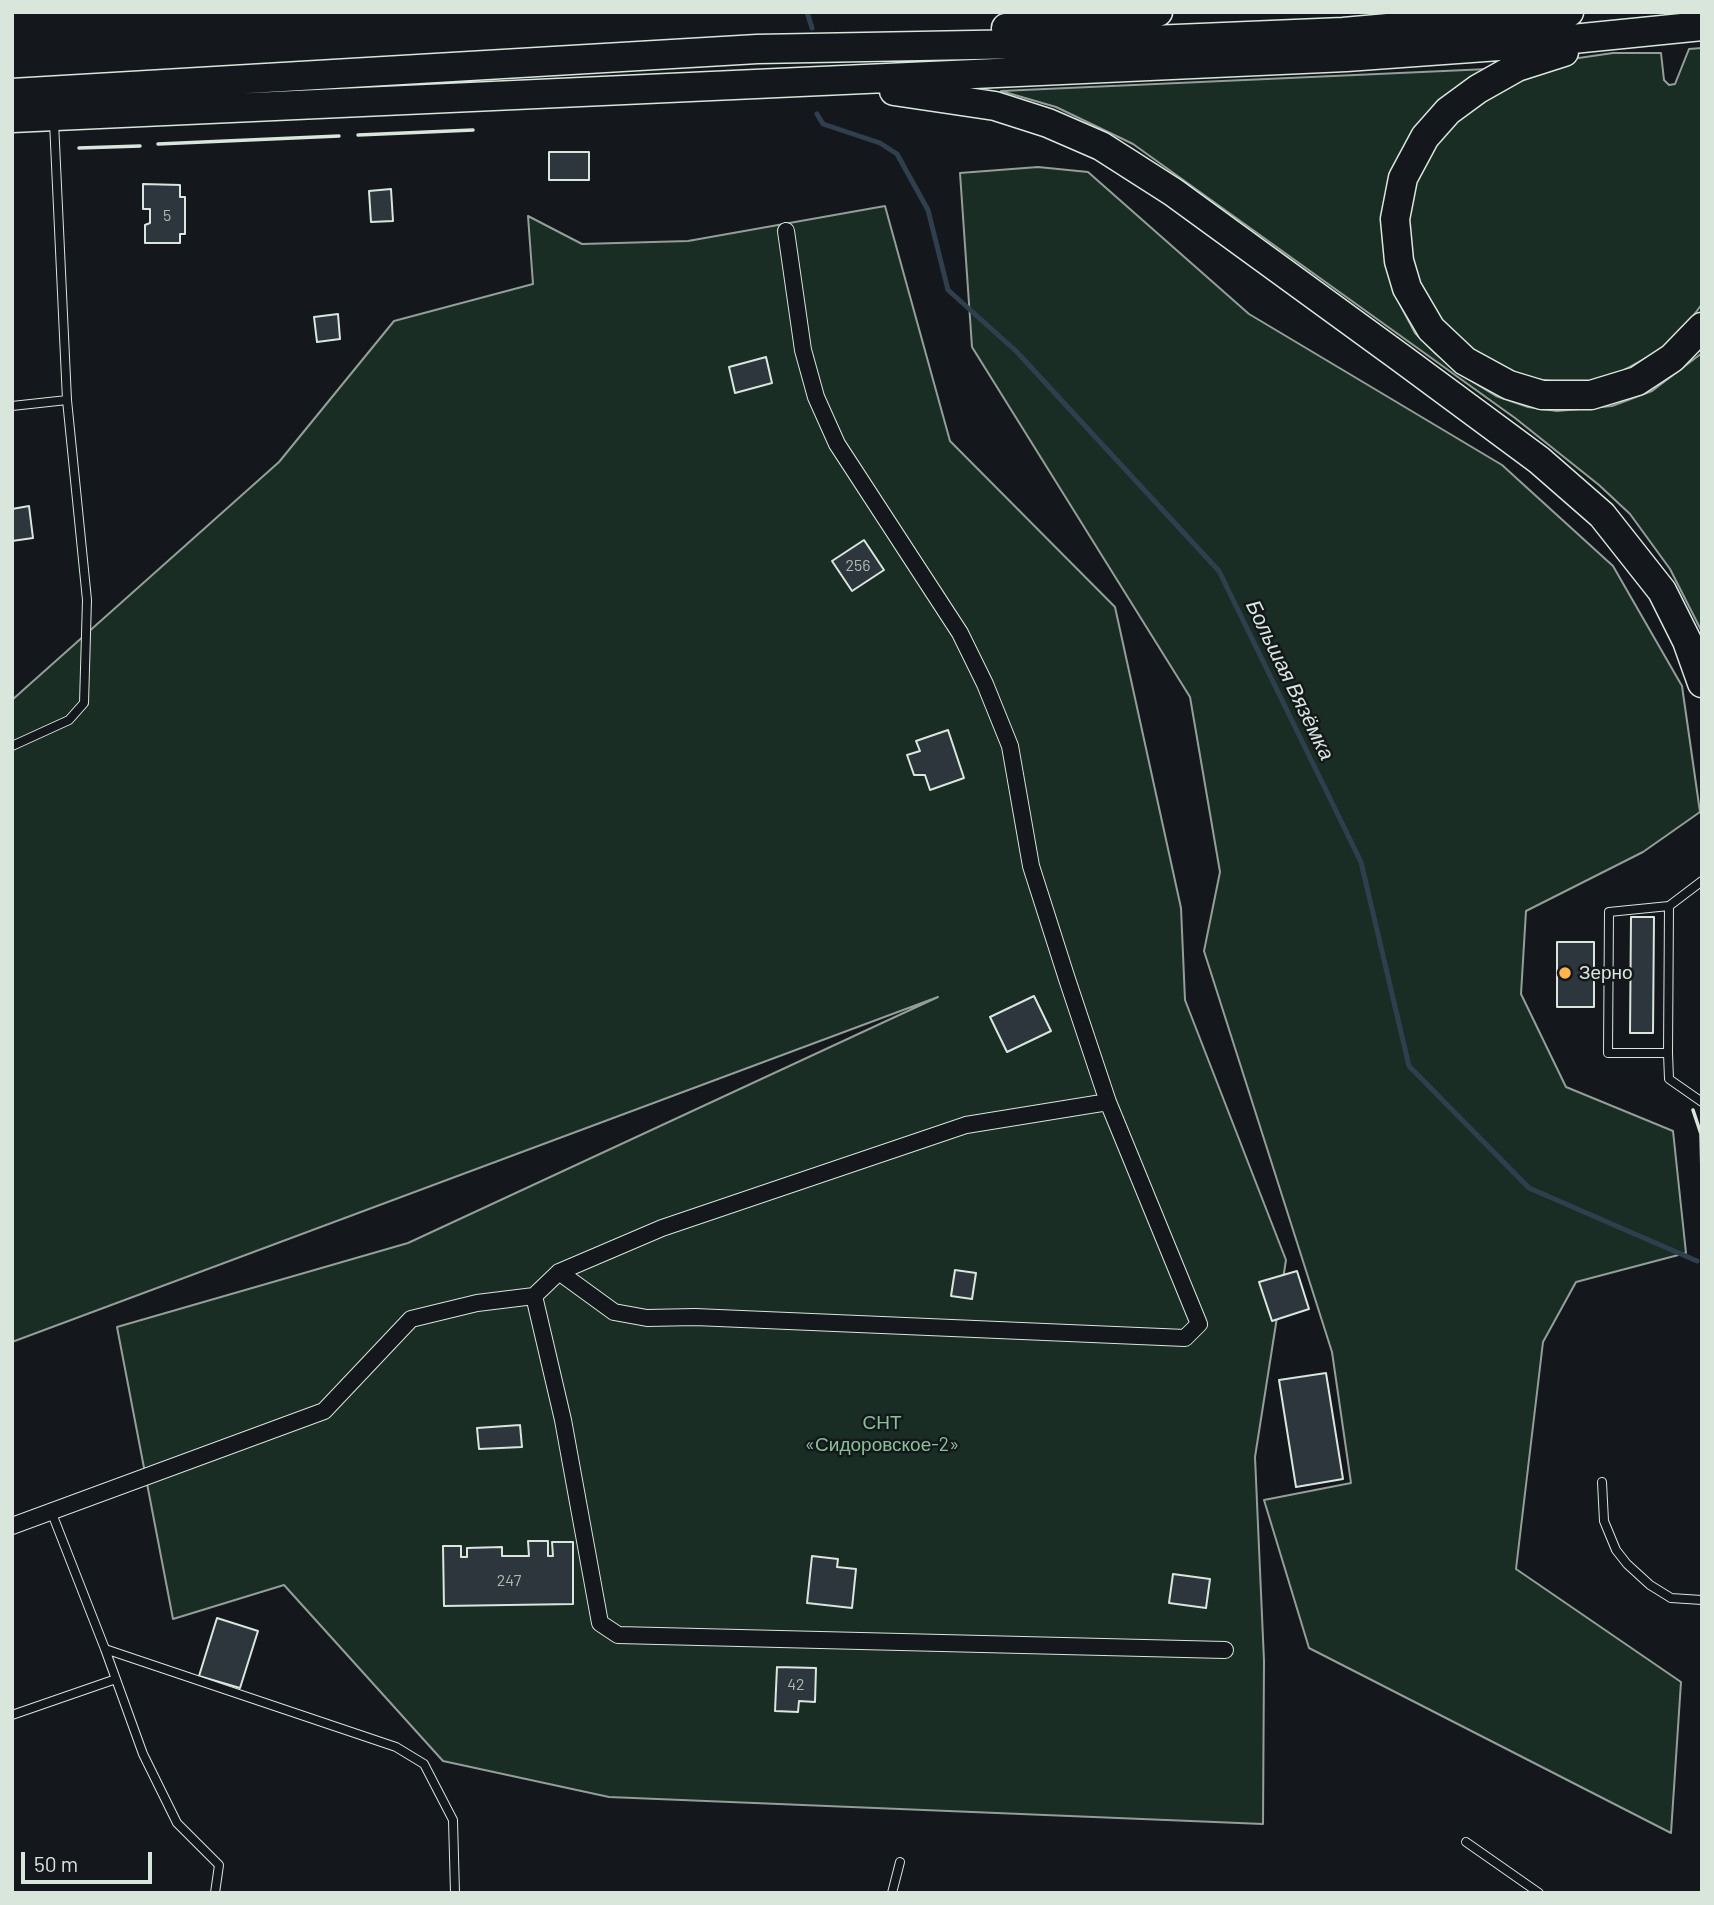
<!DOCTYPE html>
<html>
<head>
<meta charset="utf-8">
<style>
	body { margin:0 }
	#map { position:relative; width:1714px; height:1905px; overflow:hidden; background:#14181c; font-family:Barlow,sans-serif }
	canvas { display:block }
	.frame { position:absolute; inset:0; border:14px solid #d8e6dc; pointer-events:none }
	.scale { position:absolute; left:21px; top:1852px; width:131px; height:32px; box-sizing:border-box; border:4px solid #d8e6dc; border-top:0; padding-left:9px; font-size:21px; line-height:24px; white-space:nowrap; color:#d8e6dc; -webkit-text-stroke:5px #14181c; paint-order:stroke }
</style>
</head>
<body>
<div id="map">
<canvas width="1714" height="1905"></canvas>
<div class="frame"></div>
<div class="scale">50 m</div>
</div>
<script>
const context = document.querySelector('canvas').getContext('2d');
context.lineJoin = 'round';
function paint(path, color) { context.fillStyle = color; context.fill(path, 'evenodd'); }
const shape = rows => new Path2D(rows.map(r => 'M' + r).join(''));
function stroke(path, color, width, dash) { context.strokeStyle = color; context.lineWidth = width; context.lineCap = dash ? 'butt' : 'round'; context.setLineDash(dash || []); context.stroke(path); }
function write(font, color, halo, rows, align = 'center') {
  context.font = font + ' Barlow,sans-serif'; context.lineWidth = 5; context.setLineDash([]); context.textBaseline = 'middle'; context.strokeStyle = halo; context.fillStyle = color; for (const [text, x, y, turn = 0] of rows) {
    context.save(); context.translate(x, y); context.rotate((+turn || 0) * Math.PI / 180); context.textAlign = isNaN(turn) ? turn : align; if (halo) context.strokeText(text, 0, 0); context.fillText(text, 0, 0); context.restore();
  }
}
const green = shape([
	[1702,48,1702,304,1682,331,1663,349,1615,375,1586,382,1561,382,1534,379,1485,362,1445,330,1410,268,1407,202,1427,150,1466,110,1551,62,1613,53,1661,53,1664,80,1669,85,1675,84,1689,49,1702,48],
	[1488,69,1383,217,1383,240,1393,291,1415,333,1436,354,1465,377,1496,396,1528,407,1557,411,1612,406,1652,391,1702,353,1702,632,1670,569,1630,514,1599,485,1515,418,1133,144,1056,107,1001,91,1488,69],
	[1038,167,1088,172,1249,314,1502,465,1613,566,1682,686,1700,812,1643,852,1526,911,1521,994,1566,1087,1673,1131,1686,1253,1576,1282,1543,1342,1516,1569,1681,1682,1671,1833,1309,1648,1264,1500,1351,1483,1332,1352,1204,951,1220,872,1190,697,972,347,960,173,1038,167],
	[885,206,950,441,1115,607,1181,908,1185,1000,1286,1260,1255,1457,1264,1661,1263,1824,609,1797,443,1761,284,1585,173,1619,117,1327,408,1243,938,997,12,1342,12,700,279,462,394,321,533,284,528,216,582,244,688,241,885,206]
]);
const stream = shape([
	[807,12,812,28],
	[817,114,823,124,880,143,897,154,928,210,948,290,1016,351,1219,571,1361,862,1409,1066,1529,1188,1697,1261]
]);
const building = shape([
	[549,152,589,152,589,180,549,180,549,152],
	[143,184,180,185,180,197,185,197,185,234,180,234,180,243,145,243,145,225,150,223,150,209,143,209,143,184],
	[391,189,393,221,371,222,369,191,391,189],
	[338,314,340,339,317,342,314,317,338,314],
	[766,357,772,383,735,393,729,367,766,357],
	[29,506,33,538,12,541,12,509,29,506],
	[864,540,884,570,852,591,832,561,864,540],
	[948,730,964,778,930,790,925,775,914,775,907,755,920,751,916,741,948,730],
	[1631,917,1654,917,1653,1033,1630,1033,1631,917],
	[1557,942,1594,942,1594,1007,1557,1007,1557,942],
	[1034,996,1051,1031,1007,1052,990,1017,1034,996],
	[955,1270,976,1273,972,1299,951,1296,955,1270],
	[1297,1271,1309,1309,1272,1321,1259,1282,1297,1271],
	[1326,1373,1343,1479,1296,1487,1279,1380,1326,1373],
	[520,1425,522,1447,479,1449,477,1428,520,1425],
	[528,1541,548,1541,548,1556,553,1556,552,1542,573,1542,573,1604,444,1606,443,1546,461,1546,461,1557,467,1557,467,1548,502,1547,502,1556,529,1556,528,1541],
	[812,1556,838,1559,837,1567,856,1569,852,1608,807,1603,812,1556],
	[1173,1574,1210,1579,1206,1608,1169,1603,1173,1574],
	[217,1618,258,1631,240,1688,199,1676,217,1618],
	[777,1667,816,1668,815,1702,799,1701,798,1712,775,1711,777,1667]
]);
const lane = shape([
	[12,406,67,400],
	[12,746,69,720,84,703,87,600,67,400,54,122],
	[1702,881,1669,906,1668,1053,1669,1079,1702,1102],
	[1668,1053,1608,1053,1609,912,1669,906],
	[1602,1482,1604,1521,1616,1550,1627,1564,1650,1585,1671,1598,1702,1600],
	[51,1511,105,1649,396,1747,424,1764,453,1820,455,1893],
	[105,1649,143,1754,177,1823,219,1865,215,1893],
	[12,1715,116,1679],
	[1466,1842,1539,1893],
	[892,1893,900,1862]
]);
const street = shape([
	[559,1272,614,1312,647,1318,695,1317,1185,1338,1199,1324,1108,1102,1067,979,1031,866,1010,746,985,684,960,633,837,444,816,397,803,350,786,231],
	[534,1296,563,1420,600,1623,618,1635,1225,1650],
	[12,1526,324,1411,411,1319,477,1303,534,1296,559,1272,662,1228,966,1125,1108,1102]
]);
const highway = shape([
	[1006,28,1158,12],
	[1564,52,1517,67,1478,89,1448,111,1425,137,1403,178,1395,219,1399,261,1407,288,1431,329,1465,361,1509,385,1542,395,1591,395,1637,381,1672,358,1702,327],
	[894,91,995,106,1048,123,1101,146,1173,192,1401,358,1539,460,1602,515,1662,591,1687,641,1702,683],
	[12,93,757,49,1081,43,1343,32,1569,12],
	[12,118,1346,57,1513,45,1702,26]
]);
const wall = shape([
	[358,135,473,130],
	[158,144,339,136],
	[79,148,140,146],
	[1693,1110,1701,1134,1702,1175]
]);
const markers = [
	[1565,973,7,"#ffb74d"]
];
const numberNames = [
	["5",167,216],
	["256",858,566],
	["247",509,1581],
	["42",796,1685]
];
const poiNames = [
	["Зерно",1579,973]
];
const parkNames = [
	["СНТ",882,1423],
	["«Сидоровское-2»",882,1445]
];
const waterNames = [
	["Большая Вязёмка",1290,680,64]
];
paint(green, '#1a2d24');
stroke(green, '#939e99', 2);
stroke(stream, '#2f3f4d', 5);
paint(building, '#2c363c');
stroke(building, '#d8e6dc', 2);
stroke(lane, '#d8e6dc', 10);
stroke(street, '#d8e6dc', 18);
stroke(highway, '#d8e6dc', 31);
stroke(lane, '#14181c', 8);
stroke(street, '#14181c', 16);
stroke(highway, '#14181c', 28);
stroke(wall, '#d8e6dc', 3.5);
for (const [x, y, r, color] of markers) { const dot = new Path2D(); dot.arc(x, y, r, 0, 2 * Math.PI); context.fillStyle = color; context.fill(dot); stroke(dot, '#14181c', 2.5); }
write('16px', '#adbab4', null, numberNames);
write('19px', '#d8e6dc', '#14181c', poiNames, 'left');
write('19px', '#8ac095', '#14181c', parkNames);
write('italic 21px', '#d8e6dc', '#14181c', waterNames);
</script>
</body>
</html>
